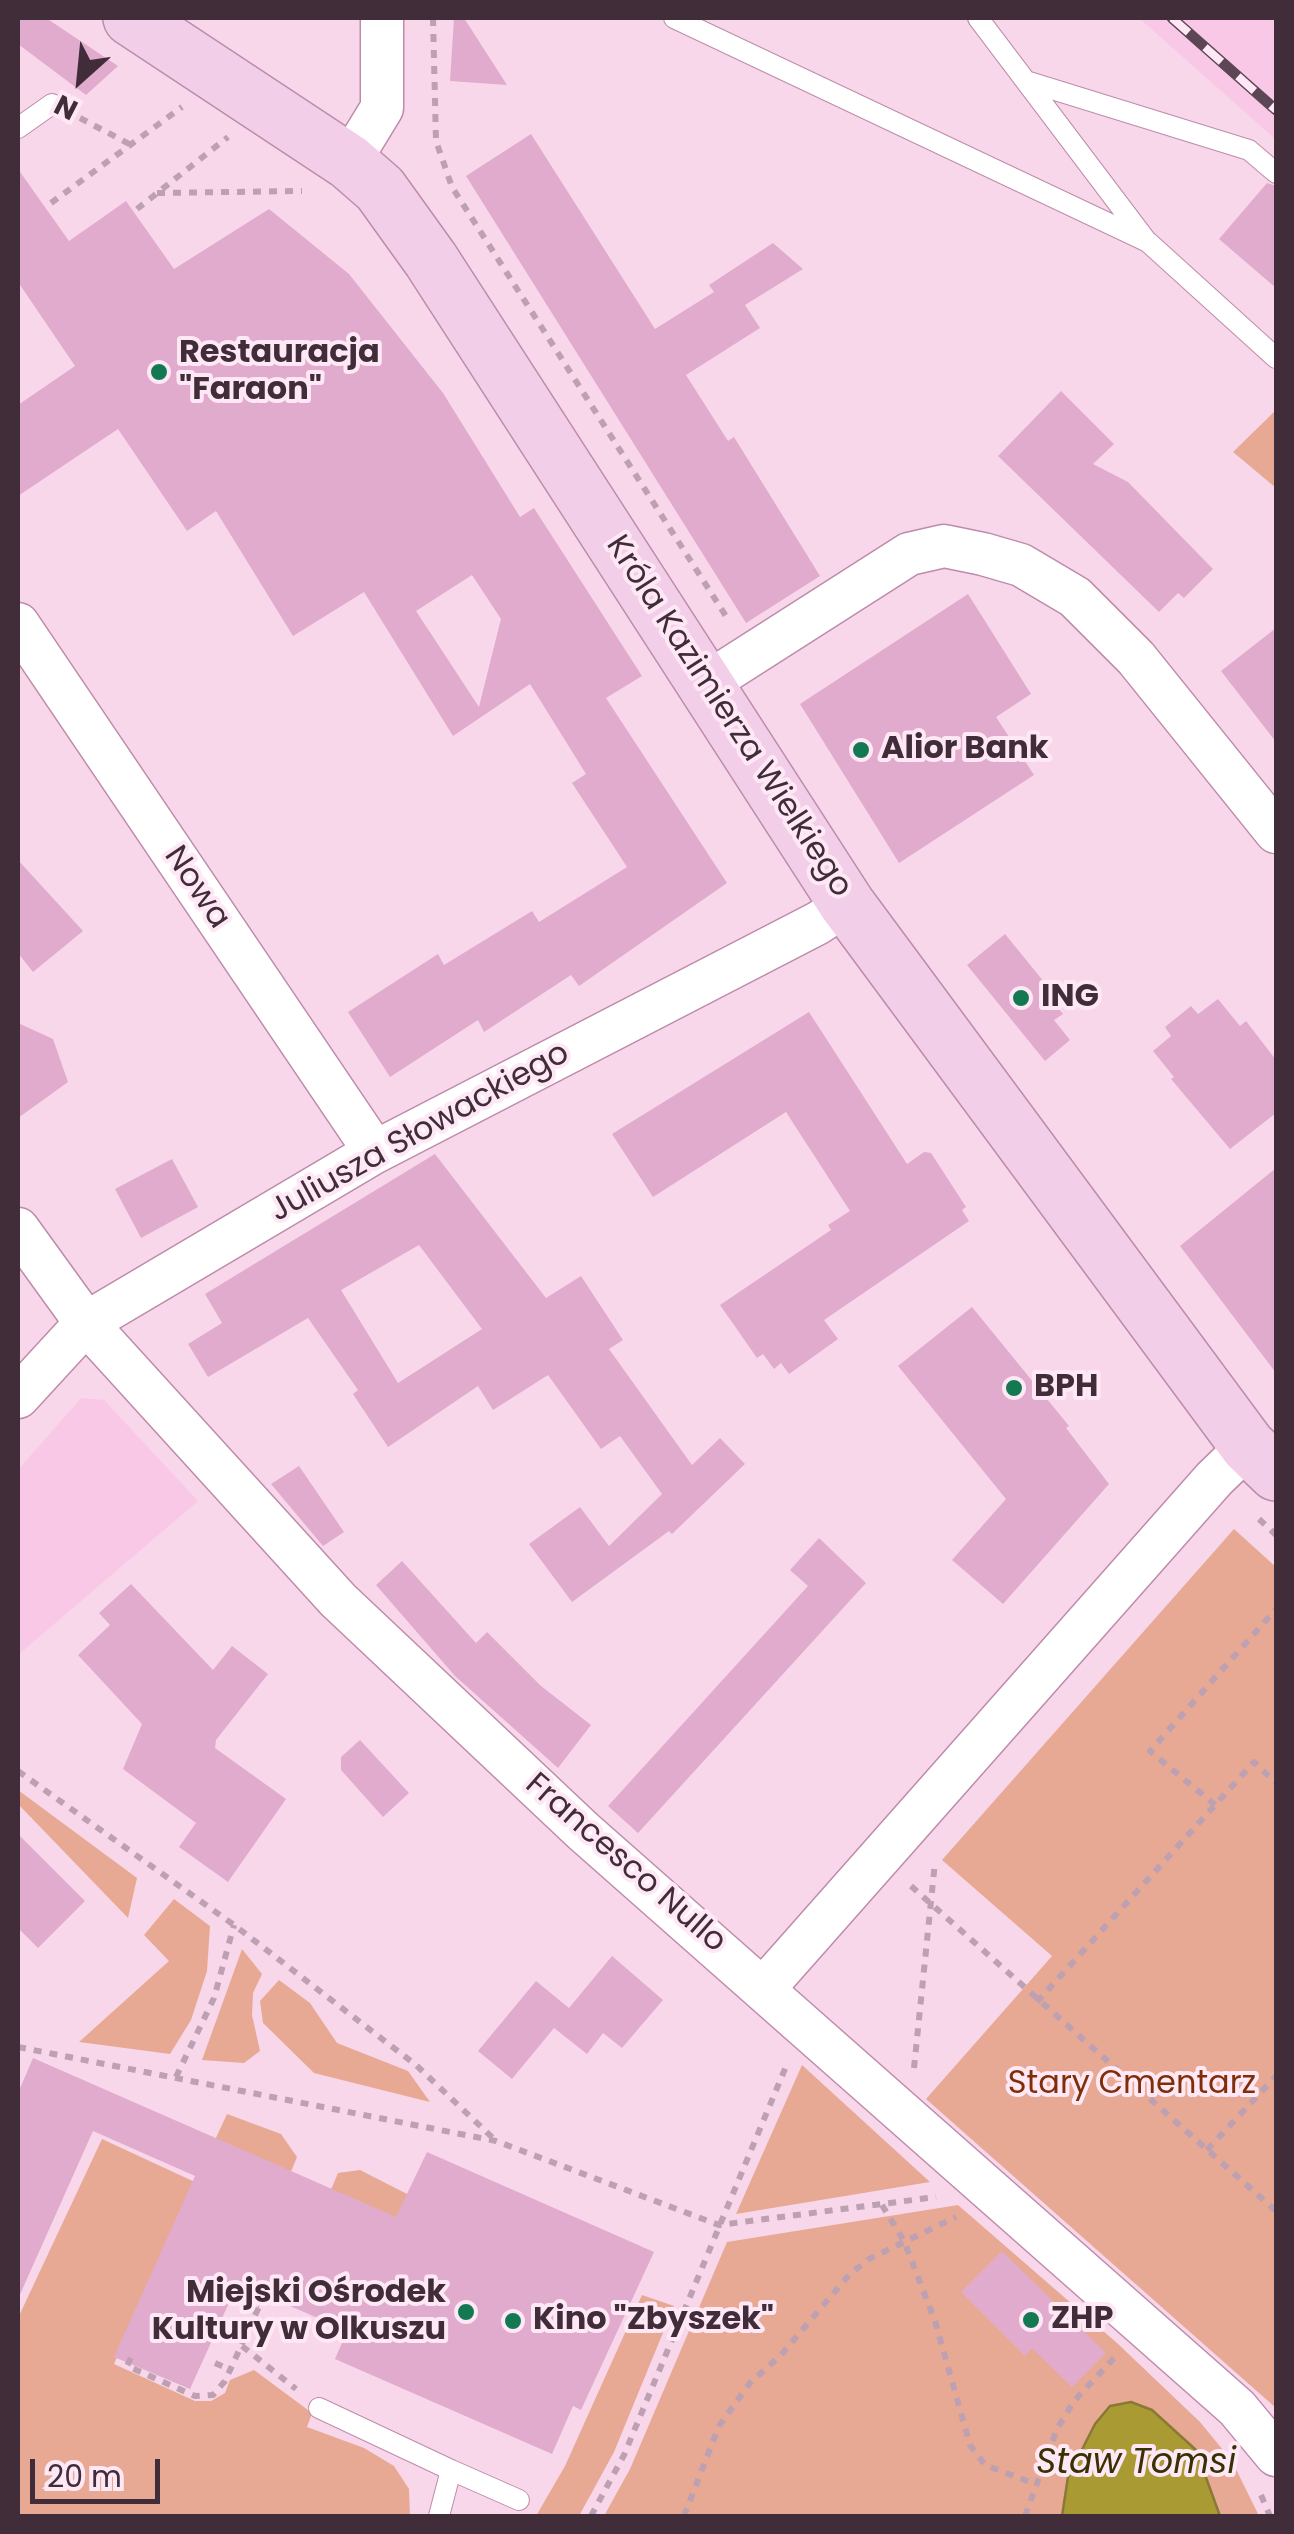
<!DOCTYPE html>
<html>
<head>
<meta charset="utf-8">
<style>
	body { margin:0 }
	#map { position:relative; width:1294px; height:2534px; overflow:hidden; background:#f8d7eb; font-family:Poppins,sans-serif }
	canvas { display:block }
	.frame { position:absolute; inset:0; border:20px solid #412c3a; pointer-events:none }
	.north { position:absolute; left:30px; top:30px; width:100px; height:100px; -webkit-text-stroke:8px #ffe8f5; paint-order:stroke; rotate:207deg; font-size:28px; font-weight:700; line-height:40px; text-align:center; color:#412c3a }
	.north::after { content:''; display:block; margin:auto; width:35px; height:45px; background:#412c3a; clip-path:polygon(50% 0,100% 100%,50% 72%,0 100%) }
	.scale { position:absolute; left:30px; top:2459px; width:130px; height:45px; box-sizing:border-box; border:5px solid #412c3a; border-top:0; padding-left:12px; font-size:30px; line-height:35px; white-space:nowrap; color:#412c3a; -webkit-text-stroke:8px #ffe8f5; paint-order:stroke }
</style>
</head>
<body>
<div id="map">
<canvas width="1294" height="2534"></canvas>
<div class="frame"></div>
<div class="north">N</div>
<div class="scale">20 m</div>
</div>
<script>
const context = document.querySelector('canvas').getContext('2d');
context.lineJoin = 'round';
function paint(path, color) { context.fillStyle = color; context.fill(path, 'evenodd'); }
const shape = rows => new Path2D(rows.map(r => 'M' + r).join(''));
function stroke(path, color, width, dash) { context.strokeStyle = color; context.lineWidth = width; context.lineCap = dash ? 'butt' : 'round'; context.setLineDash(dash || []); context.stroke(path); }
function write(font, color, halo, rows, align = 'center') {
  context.font = font + ' Poppins,sans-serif'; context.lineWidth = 8; context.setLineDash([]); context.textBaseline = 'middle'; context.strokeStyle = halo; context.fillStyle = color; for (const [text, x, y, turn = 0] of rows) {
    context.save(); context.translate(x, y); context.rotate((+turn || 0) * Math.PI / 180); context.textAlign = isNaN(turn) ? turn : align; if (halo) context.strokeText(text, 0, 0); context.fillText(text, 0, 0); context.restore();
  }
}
const built = shape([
	[1139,18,1276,18,1276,140,1273,137],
	[81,1398,104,1400,198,1501,18,1655,18,1470]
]);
const green = shape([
	[1276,410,1276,488,1233,452],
	[1234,1529,1276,1567,1276,2408,926,2099,1052,1956,942,1860],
	[18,1790,137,1878,128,1918,18,1804],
	[174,1899,210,1926,207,1971,191,2020,170,2054,79,2042,169,1961,144,1935],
	[242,1949,262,1974,253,1993,252,2015,260,2051,244,2063,202,2060],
	[279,1980,310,2003,337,2043,408,2071,430,2102,314,2073,263,2023,260,2001],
	[802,2065,930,2182,736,2214],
	[227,2114,281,2134,297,2157,290,2174,215,2140],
	[102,2139,197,2183,114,2364,195,2401,211,2401,225,2393,230,2380,254,2370,312,2413,307,2427,364,2448,394,2466,409,2489,410,2516,18,2516,18,2318],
	[360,2170,413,2197,400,2225,330,2192,338,2173],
	[958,2205,1117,2343,1200,2422,1232,2461,1259,2516,604,2516,630,2469,727,2242],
	[642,2295,674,2306,614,2452,579,2516,536,2516,565,2466]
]);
const water = shape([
	[1131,2402,1152,2410,1196,2450,1220,2516,1062,2516,1068,2477,1095,2424,1110,2406,1131,2402]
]);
const building = shape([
	[18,18,46,18,118,66,86,95,18,44],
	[454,18,464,18,507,85,450,81],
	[531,134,655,329,714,292,709,285,773,243,803,269,745,305,760,328,686,375,728,441,734,437,820,576,746,623,466,176],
	[18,169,69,241,126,201,174,269,269,209,349,274,443,393,520,517,534,508,642,676,606,698,727,883,579,986,571,975,484,1032,478,1020,390,1077,348,1012,438,954,444,965,532,911,539,922,627,867,572,783,586,774,530,684,453,736,364,592,293,636,216,511,187,531,118,429,18,496,18,405,75,366,18,282],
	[472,575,501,619,479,707,416,611],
	[1267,183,1276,186,1276,288,1219,239],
	[1061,391,1114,444,1093,464,1128,482,1213,569,1184,598,1178,593,1159,612,998,456],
	[968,594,1031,694,996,717,1034,775,899,863,800,704],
	[1276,628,1276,742,1221,671],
	[18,860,83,931,33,972,18,953],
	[1005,934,1053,993,1049,997,1063,1014,1054,1020,1070,1040,1045,1061,967,965],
	[1218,999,1240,1026,1246,1021,1276,1060,1276,1113,1230,1149,1171,1079,1174,1077,1153,1051,1171,1036,1165,1027,1191,1006,1198,1014],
	[809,1012,907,1164,924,1152,931,1153,966,1207,962,1210,969,1221,824,1320,838,1339,789,1374,781,1363,774,1369,763,1354,757,1358,720,1305,831,1230,828,1225,850,1211,786,1112,653,1197,612,1134],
	[18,1023,53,1039,68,1082,18,1118],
	[435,1154,546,1298,581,1276,623,1340,609,1349,692,1465,720,1438,745,1464,672,1534,669,1531,572,1602,529,1544,580,1507,609,1546,662,1494,620,1436,601,1449,548,1375,493,1410,478,1386,388,1447,353,1394,358,1390,308,1318,208,1377,188,1344,222,1323,205,1294],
	[419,1245,482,1329,398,1383,341,1290],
	[172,1159,198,1207,141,1238,115,1189],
	[1276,1168,1276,1373,1180,1246],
	[972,1307,1069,1426,1066,1428,1109,1484,1003,1604,952,1560,1006,1499,898,1366],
	[299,1466,344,1532,323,1546,271,1484],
	[819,1538,866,1583,638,1833,608,1806,808,1586,790,1570],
	[402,1561,476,1643,487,1632,541,1686,591,1725,558,1768,455,1676,376,1585],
	[131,1584,213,1670,232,1646,268,1674,216,1740,215,1748,286,1799,228,1882,179,1847,196,1823,123,1769,142,1724,78,1655,110,1625,99,1613],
	[360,1740,409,1793,383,1817,341,1770,341,1757],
	[18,1834,85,1901,38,1948,18,1928],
	[612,1956,663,2000,622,2048,603,2033,587,2054,554,2028,512,2079,478,2051,536,1981,569,2008],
	[33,2058,396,2217,427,2152,654,2252,581,2410,573,2406,552,2454,335,2359,347,2331,238,2283,190,2389,114,2357,195,2176,93,2131,18,2299,18,2093],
	[1002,2251,1106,2353,1072,2387,1032,2348,1025,2356,961,2292]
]);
const path = shape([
	[433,18,436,141,452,187,729,621],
	[80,118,131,145],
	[157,193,302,191],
	[51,203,182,107],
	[137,209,228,137],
	[1259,1519,1276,1535],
	[18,1771,234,1925,416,2065,495,2140],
	[1215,1805,1150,1751,1276,1609],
	[911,1886,1276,2211],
	[1037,2002,1254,1762,1276,1783],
	[18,2047,496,2141,719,2225,936,2197],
	[914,2068,935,1862],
	[176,2077,214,1998,234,1925],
	[1207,2150,1276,2076],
	[882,2205,904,2241,935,2321,970,2445,985,2465,1035,2484],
	[243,2301,259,2307],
	[228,2334,244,2341],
	[242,2346,296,2389],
	[131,2358,127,2366,195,2396,213,2395,225,2381,263,2298],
	[215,2363,231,2370],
	[1261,2495,1270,2516],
	[591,2516,624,2455,787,2064],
	[684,2516,719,2426,750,2383,781,2355,849,2275,869,2259,956,2217],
	[1025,2516,1057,2429,1074,2401,1115,2357]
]);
const lane = shape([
	[674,18,1148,242,1276,358],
	[978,18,1145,239],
	[1026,81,1249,150,1276,173],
	[18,128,52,104],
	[319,2408,451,2470,439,2516],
	[451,2470,519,2500]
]);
const street = shape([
	[349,162,382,108,382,18],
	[18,624,375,1152],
	[707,683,909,554,944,546,983,554,1021,565,1075,597,1136,658,1276,832],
	[18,1229,86,1323,338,1600,583,1831,1237,2408,1276,2455],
	[18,1397,86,1323,375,1152,818,923,847,904],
	[765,1987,1214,1479,1248,1446]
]);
const secondary = shape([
	[131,18,349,162,380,189,431,260,847,904,1248,1446,1276,1473]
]);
const rail = shape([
	[1172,18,1276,110]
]);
const markers = [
	[159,372,10,"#147952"],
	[861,750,10,"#147952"],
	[1021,998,10,"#147952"],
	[1014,1388,10,"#147952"],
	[466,2312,10,"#147952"],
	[1031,2320,10,"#147952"],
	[513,2321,10,"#147952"]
];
const poiNames = [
	["Restauracja",179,354],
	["\"Faraon\"",179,391],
	["Alior Bank",881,750],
	["ING",1041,998],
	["BPH",1034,1388],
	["Miejski Ośrodek",446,2294,"right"],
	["Kultury w Olkuszu",446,2331,"right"],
	["ZHP",1051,2320],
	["Kino \"Zbyszek\"",533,2321]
];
const streetNames = [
	["Króla Kazimierza Wielkiego",728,717,57],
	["Nowa",196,888,56],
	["Juliusza Słowackiego",420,1133,-29],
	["Francesco Nullo",625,1864,41]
];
const parkNames = [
	["Stary Cmentarz",1132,2085]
];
const waterNames = [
	["Staw Tomsi",1136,2464]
];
paint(built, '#f9c8e6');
paint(green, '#e7a993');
paint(water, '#a99a33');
stroke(water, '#8a7935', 2.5);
paint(building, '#e1abcd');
stroke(lane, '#be8bab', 22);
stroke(street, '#be8bab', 45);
stroke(secondary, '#be8bab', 58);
stroke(path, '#bda0b2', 6, [8, 8]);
stroke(lane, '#fff', 20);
stroke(street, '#fff', 42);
stroke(secondary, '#f3cee8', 55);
stroke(rail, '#5c4554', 11);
stroke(rail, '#ffe8f5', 8, [22]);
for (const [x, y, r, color] of markers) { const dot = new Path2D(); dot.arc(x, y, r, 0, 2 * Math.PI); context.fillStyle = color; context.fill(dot); stroke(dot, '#ffe8f5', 4); }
write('bold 32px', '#412c3a', '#ffe8f5', poiNames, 'left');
write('32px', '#412c3a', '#ffe8f5', streetNames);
write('32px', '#802e08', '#ffe8f5', parkNames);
write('italic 35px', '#373104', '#ffe8f5', waterNames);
</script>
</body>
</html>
